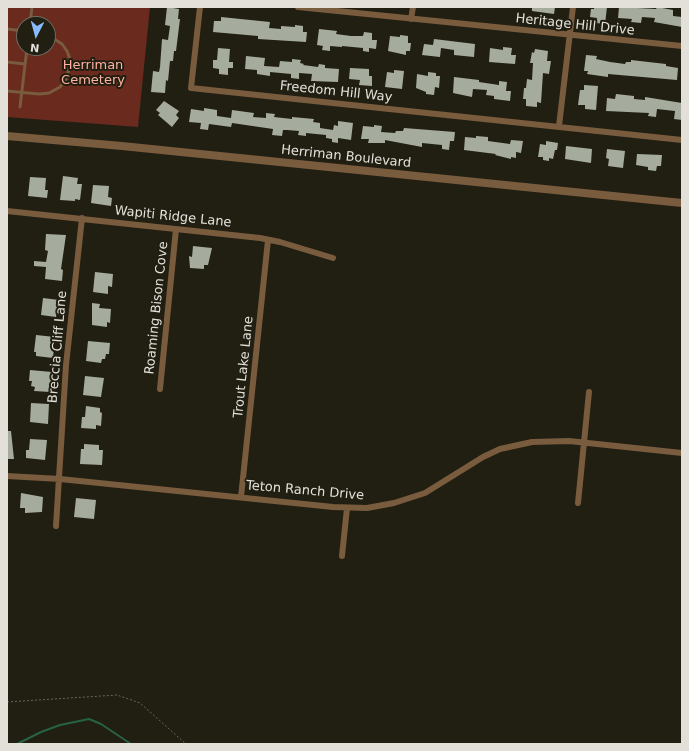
<!DOCTYPE html>
<html>
<head>
<meta charset="utf-8">
<style>
	body { margin:0 }
	#map { position:relative; width:689px; height:751px; overflow:hidden; background:#211e12; font-family:"DejaVu Sans",sans-serif }
	canvas { display:block }
	.frame { position:absolute; inset:0; border:8px solid #e2e0d9; pointer-events:none }
	.north { position:absolute; left:16px; top:16px; width:40px; height:40px; box-sizing:border-box; background:#211e12; border:1px solid #6e6c62; border-radius:50%; rotate:186deg; font-size:11px; font-weight:700; line-height:16px; text-align:center; color:#e2e0d9 }
	.north::after { content:''; display:block; margin:auto; width:14px; height:18px; background:#87bbfb; clip-path:polygon(50% 0,100% 100%,50% 72%,0 100%) }
</style>
</head>
<body>
<div id="map">
<canvas width="689" height="751"></canvas>
<div class="frame"></div>
<div class="north">N</div>
</div>
<script>
const context = document.querySelector('canvas').getContext('2d');
context.lineJoin = 'round';
function paint(path, color) { context.fillStyle = color; context.fill(path, 'evenodd'); }
const shape = rows => new Path2D(rows.map(r => 'M' + r).join(''));
function stroke(path, color, width, dash) { context.strokeStyle = color; context.lineWidth = width; context.lineCap = dash ? 'butt' : 'round'; context.setLineDash(dash || []); context.stroke(path); }
function write(font, color, halo, rows, align = 'center') {
  context.font = font + ' "DejaVu Sans",sans-serif'; context.lineWidth = 4; context.setLineDash([]); context.textBaseline = 'middle'; context.strokeStyle = halo; context.fillStyle = color; for (const [text, x, y, turn = 0] of rows) {
    context.save(); context.translate(x, y); context.rotate((+turn || 0) * Math.PI / 180); context.textAlign = isNaN(turn) ? turn : align; if (halo) context.strokeText(text, 0, 0); context.fillText(text, 0, 0); context.restore();
  }
}
const green = shape([
	[7,7,150,7,138,127,7,117],
	[24,24,48,24,48,48,24,48]
]);
const stream = shape([
	[17,744,41,732,60,725,89,719,101,724,131,744]
]);
const building = shape([
	[167,7,179,9,178,19,180,19,176,51,174,51,173,61,170,61,168,81,166,80,165,93,151,92,153,71,159,72,160,67,162,39,168,40,170,26,165,25],
	[532,7,555,7,554,14,532,11],
	[594,7,607,7,605,24,596,23,597,18,590,17,591,9,594,9],
	[619,7,656,9,657,7,673,10,673,16,682,17,682,27,654,22,655,18,642,17,641,23,631,22,632,19,618,18],
	[221,17,270,22,269,28,281,29,281,26,295,27,295,25,303,26,303,32,307,32,306,42,258,39,258,36,213,32,214,21,221,21],
	[319,29,337,31,336,34,351,36,363,36,364,32,372,33,372,40,377,40,376,49,369,48,369,52,363,51,363,48,342,46,342,47,330,46,330,51,322,50,323,46,317,45],
	[400,35,408,36,408,43,411,43,410,51,406,51,406,55,388,51,390,36,400,37],
	[434,39,475,44,474,57,454,55,454,50,441,48,440,57,422,55,424,44,433,45],
	[503,47,512,48,511,55,516,55,515,64,489,62,490,48,503,50],
	[218,48,230,49,229,62,233,62,233,68,228,68,228,75,219,74,219,69,213,68,213,60,217,60],
	[535,49,548,51,547,61,551,61,549,74,543,73,541,103,537,102,537,107,526,106,526,99,523,99,524,88,526,88,527,79,532,80,533,63,530,63,532,52,534,53],
	[586,55,597,56,596,59,610,62,625,64,626,62,631,62,631,60,666,64,666,66,678,68,677,80,608,74,608,77,587,74,588,71,584,71],
	[246,56,265,58,264,66,279,67,280,61,292,62,292,59,301,60,300,63,304,64,303,65,318,67,319,64,325,65,325,68,339,69,338,82,311,81,312,74,299,73,299,79,291,78,291,74,270,72,270,76,257,74,257,70,245,69],
	[350,68,369,69,369,76,372,76,372,86,359,85,360,80,349,79],
	[394,70,404,71,402,89,385,87,387,72,394,73],
	[428,72,436,73,436,76,440,76,439,88,435,87,434,95,426,94,426,92,416,88,417,74,428,76],
	[454,77,479,80,479,82,499,85,499,81,507,82,506,91,511,91,510,101,494,99,494,96,486,95,487,90,473,89,472,97,453,93],
	[584,85,598,86,596,110,585,109,585,105,578,105,580,90,584,90],
	[616,94,634,96,634,99,645,100,645,97,682,103,682,120,674,119,675,111,657,109,656,117,648,116,649,113,606,111,607,98,615,99],
	[164,101,179,111,176,115,179,118,172,127,158,115,160,113,156,110],
	[204,108,217,110,217,116,231,118,232,110,254,113,253,117,266,118,266,113,275,114,274,117,292,119,292,117,314,119,313,122,320,123,320,128,333,130,334,125,338,126,338,121,353,123,351,140,338,138,338,143,332,142,332,139,326,138,326,135,306,133,306,136,298,135,299,131,287,130,283,130,282,136,272,135,273,129,232,123,231,127,209,124,208,130,200,129,201,123,189,122,191,109,204,111],
	[374,125,382,126,381,132,395,133,396,131,403,131,404,128,455,132,454,141,450,141,449,150,442,149,442,145,422,143,422,147,385,140,385,143,368,143,369,139,361,139,363,126,374,127],
	[476,136,488,137,488,141,510,144,511,140,523,141,521,153,516,152,516,158,511,157,511,159,495,155,496,154,464,150,465,137,476,138],
	[546,141,558,143,557,150,555,150,553,159,549,158,549,161,543,160,543,157,538,157,540,144,546,145],
	[566,146,592,149,591,163,565,159],
	[607,149,625,151,623,168,608,166,609,159,606,158],
	[637,154,662,155,661,166,657,166,656,171,648,170,648,167,636,165],
	[63,176,78,178,77,184,82,184,80,200,75,199,75,201,60,200],
	[30,177,46,178,45,190,48,190,47,198,28,196],
	[93,185,109,186,108,197,112,198,111,206,91,203],
	[46,234,66,235,61,269,63,270,62,281,45,279,46,267,34,266,34,261,46,262,48,251,45,250],
	[193,246,212,248,208,265,204,265,204,269,190,268,189,256,192,257],
	[95,272,113,274,112,287,108,286,108,294,93,292],
	[43,298,59,300,56,317,41,315],
	[92,303,100,304,99,308,111,309,110,323,107,322,107,327,92,325],
	[36,335,55,337,53,358,36,356,36,352,34,352],
	[88,341,110,343,109,354,106,354,105,359,102,359,101,363,86,361],
	[30,370,52,372,50,392,34,391,35,387,31,386,32,381,29,381],
	[85,376,104,378,101,397,83,395],
	[31,403,49,404,48,424,30,422],
	[86,406,100,408,100,412,102,413,101,426,96,425,96,429,81,428,82,417,85,417],
	[7,431,11,431,14,459,7,459],
	[30,439,47,440,45,460,26,458,26,450,29,450],
	[84,444,99,445,99,450,103,450,102,465,80,464,81,449,84,449],
	[21,493,43,497,42,512,25,513,25,508,20,508],
	[76,498,96,500,94,519,74,517]
]);
const path = shape([
	[7,702,117,695,140,703,186,744]
]);
const service = shape([
	[30,24,32,7],
	[7,29,24,31],
	[7,62,25,64],
	[7,91,39,94,49,93,60,87,66,79,69,69,70,59,67,51,62,44,48,35],
	[20,107,27,48]
]);
const minor = shape([
	[200,7,191,88,682,140],
	[298,7,682,46],
	[411,19,413,7],
	[559,126,573,7],
	[7,211,260,238,280,242,333,258],
	[160,389,176,229],
	[7,476,60,479,333,507,367,508,394,503,425,493,483,457,500,449,532,442,569,441,682,453],
	[241,497,268,240],
	[578,503,589,392],
	[56,526,66,365,82,218],
	[342,556,347,508]
]);
const tertiary = shape([
	[7,136,122,146,682,203]
]);
const streetNames = [
	["Heritage Hill Drive",575,25,6],
	["Freedom Hill Way",336,92,6],
	["Herriman Boulevard",346,157,6],
	["Wapiti Ridge Lane",173,217,6],
	["Roaming Bison Cove",157,308,-84],
	["Breccia Cliff Lane",58,347,-85],
	["Trout Lake Lane",244,367,-84],
	["Teton Ranch Drive",305,491,5]
];
const parkNames = [
	["Herriman",93,66],
	["Cemetery",93,81]
];
paint(green, '#6a2a1d');
stroke(stream, '#276245', 2);
paint(building, '#a5ac9d');
stroke(path, '#6b685e', 1, [2, 2]);
stroke(service, '#795b3e', 3);
stroke(minor, '#795b3e', 6);
stroke(tertiary, '#795b3e', 8);
write('13px', '#e2e0d9', '#211e12', streetNames);
write('13px', '#ffb19f', '#211e12', parkNames);
</script>
</body>
</html>
